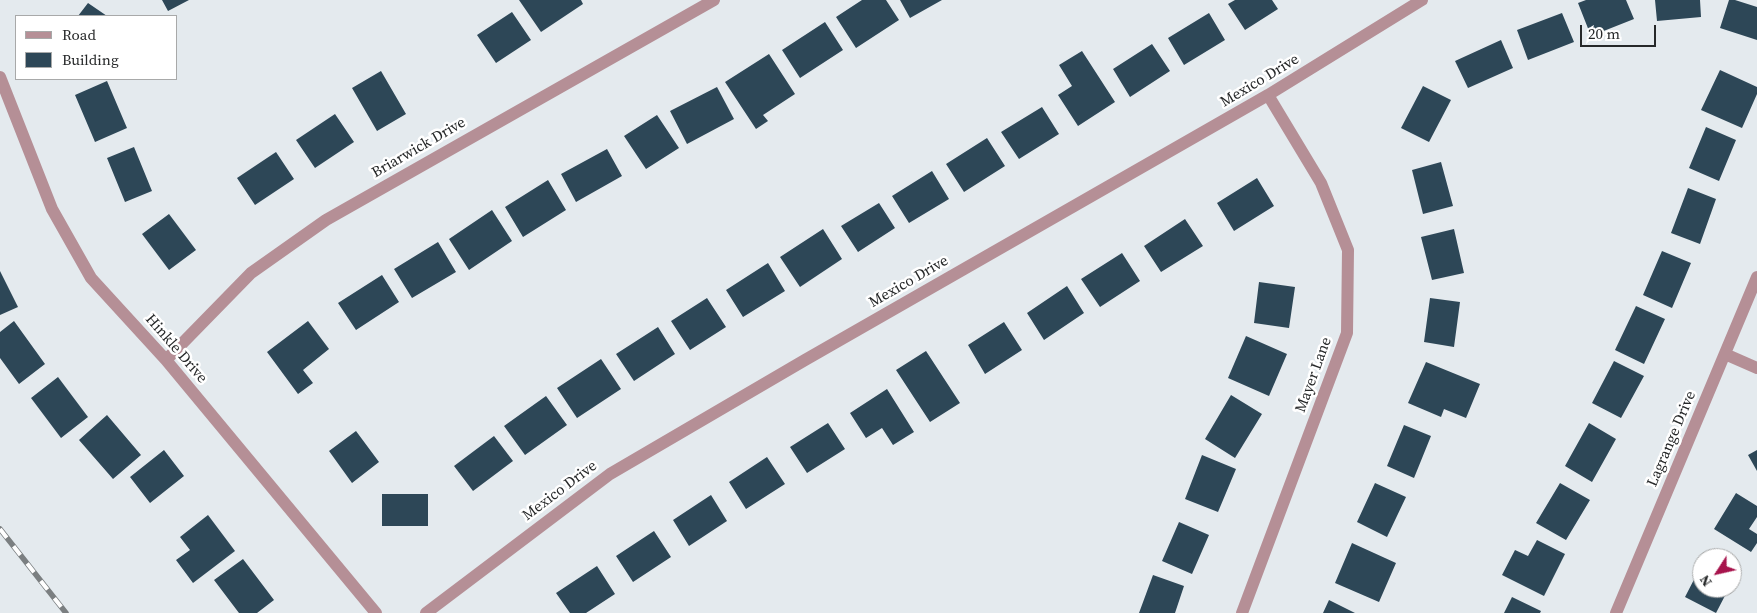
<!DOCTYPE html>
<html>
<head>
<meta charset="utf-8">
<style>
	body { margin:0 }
	#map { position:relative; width:1757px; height:613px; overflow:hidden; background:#e4eaee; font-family:"Source Serif 4",serif }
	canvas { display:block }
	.legend { position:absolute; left:15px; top:15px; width:162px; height:65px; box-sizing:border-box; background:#fff; border:1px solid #a8a9a9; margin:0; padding:6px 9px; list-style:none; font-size:15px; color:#262829 }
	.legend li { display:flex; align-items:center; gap:10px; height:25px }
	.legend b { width:25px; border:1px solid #a8a9a9 }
	.north { position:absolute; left:1692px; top:548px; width:50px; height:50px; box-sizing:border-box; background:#fff; border:1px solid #a8a9a9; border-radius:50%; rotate:235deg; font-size:14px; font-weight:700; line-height:20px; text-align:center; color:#262829 }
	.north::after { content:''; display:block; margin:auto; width:18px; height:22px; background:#a7134c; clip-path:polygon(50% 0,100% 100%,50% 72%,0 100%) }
	.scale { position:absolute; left:1580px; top:25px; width:76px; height:22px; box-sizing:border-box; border:2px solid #262829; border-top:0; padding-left:6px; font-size:15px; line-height:18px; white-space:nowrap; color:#262829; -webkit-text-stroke:4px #fff; paint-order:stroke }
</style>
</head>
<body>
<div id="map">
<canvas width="1757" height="613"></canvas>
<ul class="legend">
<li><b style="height:6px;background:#b58f96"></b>Road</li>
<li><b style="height:14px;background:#2d4757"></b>Building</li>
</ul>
<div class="north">N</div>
<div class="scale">20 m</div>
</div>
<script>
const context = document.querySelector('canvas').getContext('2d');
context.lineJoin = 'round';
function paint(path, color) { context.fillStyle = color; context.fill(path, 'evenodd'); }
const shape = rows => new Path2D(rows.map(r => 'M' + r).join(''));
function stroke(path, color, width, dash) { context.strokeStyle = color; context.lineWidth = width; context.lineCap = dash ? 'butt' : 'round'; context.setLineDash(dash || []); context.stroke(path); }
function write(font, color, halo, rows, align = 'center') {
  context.font = font + ' "Source Serif 4",serif'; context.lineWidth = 5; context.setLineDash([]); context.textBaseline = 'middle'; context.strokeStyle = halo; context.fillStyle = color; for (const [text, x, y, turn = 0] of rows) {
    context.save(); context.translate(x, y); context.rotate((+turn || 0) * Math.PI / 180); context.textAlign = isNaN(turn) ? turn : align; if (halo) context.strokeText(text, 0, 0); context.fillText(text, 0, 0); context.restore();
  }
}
const building = shape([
	[162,0,189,0,168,11],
	[519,0,581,0,583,4,541,32],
	[862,0,886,0,899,20,856,48,836,17],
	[900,0,942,0,910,18],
	[1235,0,1272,0,1278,9,1245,30,1228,4],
	[1586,0,1626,0,1634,19,1591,36,1578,3],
	[1655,0,1700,0,1701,17,1657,21],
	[1729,0,1735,0,1757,7,1757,40,1720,28],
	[88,3,107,16,78,16],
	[512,12,531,40,496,63,477,35],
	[1209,13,1225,40,1184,65,1168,38],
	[1562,13,1574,42,1528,60,1517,30],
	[825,22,843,50,800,78,782,50],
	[1501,40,1513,68,1468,88,1455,61],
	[1152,44,1170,71,1130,97,1113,69],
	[1082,51,1115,102,1078,126,1058,95,1072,86,1059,65],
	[769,54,795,94,763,115,768,121,756,129,725,82],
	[1720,70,1757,87,1757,94,1742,128,1701,110],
	[381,71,406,114,377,131,352,88],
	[107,81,127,128,95,142,75,95],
	[1423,86,1451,100,1429,142,1401,128],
	[717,87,734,119,687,144,670,111],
	[1042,107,1059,134,1019,159,1001,132],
	[335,114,354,142,315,168,296,140],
	[657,115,679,148,646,169,624,136],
	[1706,127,1736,140,1719,181,1689,168],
	[987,138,1005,166,964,192,946,164],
	[134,147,152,191,125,202,107,158],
	[607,149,622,176,576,202,561,174],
	[276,152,294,179,255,205,237,178],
	[1441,162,1453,206,1423,214,1412,170],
	[932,171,949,199,909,223,892,196],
	[1257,178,1274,206,1234,231,1217,203],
	[548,180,566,210,523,237,505,207],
	[1688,188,1716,199,1700,244,1671,233],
	[879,203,895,228,858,252,841,226],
	[492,210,512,241,469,270,449,239],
	[169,214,196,250,169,270,142,234],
	[1185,219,1203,246,1161,272,1144,246],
	[823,229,842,259,800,287,780,257],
	[1454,229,1464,273,1432,280,1421,237],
	[438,242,456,272,412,298,394,269],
	[1662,251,1691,263,1672,308,1643,295],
	[1122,253,1140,281,1100,307,1081,279],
	[768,263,785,291,743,317,726,290],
	[0,271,18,307,0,315],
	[382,275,399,302,356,330,338,303],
	[1259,282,1295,287,1289,328,1254,323],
	[1067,286,1084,313,1044,340,1027,313],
	[707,298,726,327,690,350,671,321],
	[1430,298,1460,302,1454,347,1424,342],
	[1636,306,1665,319,1644,364,1615,350],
	[14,321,45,364,19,384,0,358,0,332],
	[308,321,329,349,303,370,313,383,298,394,267,352],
	[1004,322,1022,350,985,374,968,345],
	[658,327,675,354,634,381,616,354],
	[1246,336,1287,354,1269,396,1228,378],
	[926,351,960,403,930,422,896,370],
	[601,359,621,389,577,418,557,388],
	[1614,361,1644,376,1621,418,1592,403],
	[1426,362,1480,384,1466,418,1444,409,1441,417,1408,403],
	[58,377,88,417,61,438,31,398],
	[887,389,914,432,893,445,882,428,866,438,850,413],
	[1231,395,1262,414,1235,458,1205,439],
	[546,396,567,425,525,455,504,426],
	[107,415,141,455,113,479,79,440],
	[828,423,845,449,807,473,790,447],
	[1589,423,1616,439,1592,482,1565,466],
	[1404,425,1431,436,1414,478,1387,466],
	[356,431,379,462,352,483,329,451],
	[494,436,513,461,473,491,454,466],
	[164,450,184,476,150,503,130,477],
	[1757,450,1757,471,1748,455],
	[1202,455,1236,469,1218,512,1185,499],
	[767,457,785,484,746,509,729,482],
	[1375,483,1406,497,1387,537,1357,522],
	[1560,483,1590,500,1566,540,1536,523],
	[1736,493,1757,506,1757,517,1749,529,1757,534,1757,543,1751,552,1714,529],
	[382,494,428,494,428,526,382,526],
	[711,495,727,521,689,546,673,520],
	[208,515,235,551,193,583,176,560,190,550,180,537],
	[1179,522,1209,535,1192,574,1162,561],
	[654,531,671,557,633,582,616,556],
	[1537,540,1565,554,1544,596,1502,575,1515,550,1528,556],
	[1352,543,1396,563,1379,602,1335,583],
	[1709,551,1723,558,1705,558],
	[243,559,274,600,257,613,239,613,214,580],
	[1732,563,1740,567,1732,582],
	[1702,564,1702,588,1729,588,1716,613,1685,597],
	[597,566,615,594,586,613,570,613,556,593],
	[1153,575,1184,586,1175,613,1139,613],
	[1512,597,1541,611,1540,613,1504,613],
	[1329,600,1355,613,1323,613]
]);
const minor = shape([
	[0,77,52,209,91,278,166,360,376,613],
	[1725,354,1757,368],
	[166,360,251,273,326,220,714,0],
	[426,613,610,474,805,360,1268,95,1422,0],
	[1242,613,1347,333,1348,250,1321,183,1268,95],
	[1616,613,1757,277]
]);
const rail = shape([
	[0,529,66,613]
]);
const streetNames = [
	["Mexico Drive",1260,81,-31],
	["Briarwick Drive",419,148,-30],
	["Mexico Drive",909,282,-30],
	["Hinkle Drive",176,349,49],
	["Mayer Lane",1314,375,-70],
	["Lagrange Drive",1672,439,-67],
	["Mexico Drive",560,491,-37]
];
paint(building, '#2d4757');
stroke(minor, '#b58f96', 12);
stroke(rail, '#7b7f81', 5.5);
stroke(rail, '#fff', 4, [11]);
write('15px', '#262829', '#fff', streetNames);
</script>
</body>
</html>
